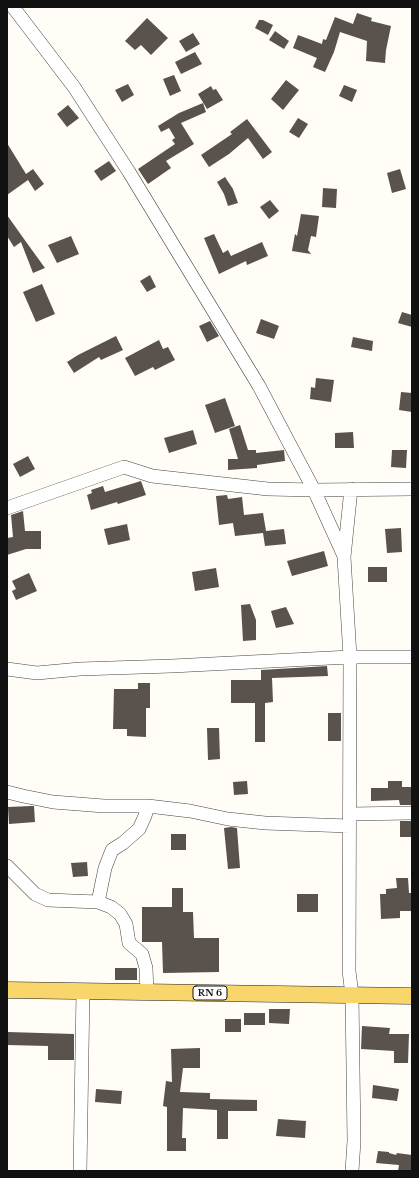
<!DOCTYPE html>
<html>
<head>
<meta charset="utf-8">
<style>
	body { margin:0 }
	#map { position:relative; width:419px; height:1178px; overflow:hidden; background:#fffdf5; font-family:"Libre Baskerville",serif }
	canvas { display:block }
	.frame { position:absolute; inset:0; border:8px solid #111; pointer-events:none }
</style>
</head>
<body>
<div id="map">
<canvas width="419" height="1178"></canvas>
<div class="frame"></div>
</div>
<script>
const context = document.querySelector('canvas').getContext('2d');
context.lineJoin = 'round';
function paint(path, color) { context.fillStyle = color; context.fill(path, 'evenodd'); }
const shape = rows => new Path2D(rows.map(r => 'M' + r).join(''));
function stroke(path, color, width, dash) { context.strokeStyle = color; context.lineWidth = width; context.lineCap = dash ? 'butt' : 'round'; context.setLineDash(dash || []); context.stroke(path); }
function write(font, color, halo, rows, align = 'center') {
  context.font = font + ' "Libre Baskerville",serif'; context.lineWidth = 4; context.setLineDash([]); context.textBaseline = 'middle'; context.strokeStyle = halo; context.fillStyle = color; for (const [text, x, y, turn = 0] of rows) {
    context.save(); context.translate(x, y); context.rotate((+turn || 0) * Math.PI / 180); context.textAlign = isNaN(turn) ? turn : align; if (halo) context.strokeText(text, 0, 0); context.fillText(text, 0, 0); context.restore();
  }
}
const building = shape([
	[357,13,372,18,371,21,391,26,386,50,385,63,366,61,367,41,340,32,334,52,325,72,313,67,317,58,293,48,298,35,322,44,323,39,326,40,335,17,353,24],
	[147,18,168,38,151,55,141,45,135,50,125,41],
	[259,20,263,20,273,25,268,35,255,28],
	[275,31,289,41,284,49,269,40],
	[193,33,200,44,186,52,179,41],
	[195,52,202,64,181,74,175,62],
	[174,75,181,91,170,96,163,79],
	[286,80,299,90,283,110,271,99],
	[128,84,134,95,122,102,115,90],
	[344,85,357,90,352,102,339,96],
	[211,86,213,90,216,89,223,100,207,109,198,94],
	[203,103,206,112,181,123,194,144,166,161,171,168,148,184,138,169,175,144,172,140,175,138,169,128,161,132,158,126,179,113],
	[68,105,79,118,67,127,57,114],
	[298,118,308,124,299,138,289,132],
	[247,119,272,152,263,159,248,138,229,154,209,167,201,155,232,134,230,132],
	[7,143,26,174,33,169,44,184,35,191,28,180,7,195],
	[109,161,116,171,101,181,94,171],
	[400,169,406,189,392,193,387,173],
	[225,177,233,189,238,203,228,206,224,194,217,182],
	[323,188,337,189,336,208,322,207],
	[270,200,279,211,269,219,260,207],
	[301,214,319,216,316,237,311,236,308,250,311,254,292,251,295,234,297,236],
	[7,215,24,239,45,268,33,273,21,242,14,247,7,236],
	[214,234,223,253,228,250,231,256,262,242,268,256,247,265,246,261,219,274,204,238],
	[71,236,79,254,57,263,48,245],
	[150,275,156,287,147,292,140,281],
	[42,284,55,314,36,322,23,292],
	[402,312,412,315,412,327,398,323],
	[261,319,279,326,274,339,256,333],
	[210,321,219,336,207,342,199,326],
	[116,336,123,350,101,360,99,357,74,373,67,362,78,355],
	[353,337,373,341,372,351,351,347],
	[159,340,163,349,168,347,175,360,155,370,153,367,135,376,125,358],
	[316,378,334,380,331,402,310,399,311,387,315,388],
	[401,392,412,393,412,412,399,410],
	[225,398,235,426,215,433,205,405],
	[240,425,248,450,256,450,256,453,284,450,285,461,257,465,257,468,228,470,228,459,238,459,229,429],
	[193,430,197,444,169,453,164,438],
	[353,432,354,448,335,448,335,433],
	[392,450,407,450,406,468,391,467],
	[28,456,35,469,20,477,13,464],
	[141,481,146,495,118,504,117,502,91,510,87,495,92,493,91,490,103,486,105,492],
	[227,495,228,499,242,497,244,515,263,513,266,531,284,529,286,544,265,546,263,533,235,536,233,523,219,525,216,496],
	[23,511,25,531,41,531,41,549,26,549,7,555,7,538,13,537,11,515],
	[127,524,130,540,108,545,104,529],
	[401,528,402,552,387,553,385,529],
	[324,551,328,566,292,576,287,561],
	[368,567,387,567,387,582,368,582],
	[216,568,219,587,195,591,192,572],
	[29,573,37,591,16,600,12,591,16,589,12,581],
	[250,604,256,620,256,640,243,641,241,605],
	[286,607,294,624,276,628,271,611],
	[327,666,328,676,272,678,273,702,265,703,265,742,255,742,255,703,231,703,231,680,261,680,261,670],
	[138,683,150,683,150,708,146,708,146,737,127,736,127,729,113,729,114,689,138,689],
	[328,713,341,713,341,741,328,741],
	[207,728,219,728,220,759,208,760],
	[247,781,248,794,234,795,233,782],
	[388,781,402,781,402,787,412,787,412,805,400,805,399,800,371,801,371,788,388,788],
	[31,806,34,806,35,822,9,824,8,807],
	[400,821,412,821,412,837,400,837],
	[231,827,237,828,240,868,228,869,224,828],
	[171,834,186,834,186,850,171,850],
	[87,862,88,876,73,877,71,863],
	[396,878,408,878,409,893,412,893,412,911,400,911,400,918,381,919,380,894,386,894,386,889,397,888],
	[172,888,183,888,183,912,193,912,194,938,219,938,219,972,163,973,162,942,142,942,142,907,172,907],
	[297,894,318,894,318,912,297,912],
	[115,968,137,968,137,980,115,980],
	[269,1009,290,1009,289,1024,269,1023],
	[244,1013,265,1013,265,1025,244,1025],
	[225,1019,241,1019,241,1032,225,1032],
	[362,1026,390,1028,389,1034,409,1034,408,1063,394,1063,394,1051,361,1049],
	[8,1032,74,1034,74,1060,48,1060,48,1046,7,1045],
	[200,1048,200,1068,183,1068,180,1092,210,1093,210,1099,257,1100,257,1111,228,1111,228,1139,217,1139,217,1110,183,1108,182,1138,186,1138,186,1151,167,1151,167,1107,163,1106,166,1081,172,1082,171,1049],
	[373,1085,399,1089,397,1101,372,1098],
	[96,1089,122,1091,121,1104,95,1102],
	[278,1119,306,1121,305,1138,276,1136],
	[378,1151,389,1152,389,1153,396,1155,397,1153,412,1155,412,1171,398,1171,399,1165,376,1163]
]);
const minor = shape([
	[13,7,74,87,129,172,259,386,314,490,344,556],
	[351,489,344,557,350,657,349,971,352,995,354,1141,352,1171],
	[7,508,124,467,152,476,268,489,314,490,412,489],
	[7,669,37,673,80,669,172,666,350,657,412,657],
	[7,792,23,796,53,802,104,806,148,806,190,811,228,819,265,823,349,826],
	[350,814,412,813],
	[7,866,35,894,48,900,98,902,111,907,120,914,126,924,129,943,142,954,146,968,147,992],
	[98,902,105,868,112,850,123,843,139,829,145,816,148,806],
	[80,1171,83,991]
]);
const major = shape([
	[7,990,412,996]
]);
const shields = [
	[210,993,34]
];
const shieldNames = [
	["RN 6",210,993]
];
paint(building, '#5a524d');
stroke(minor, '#444', 14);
stroke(major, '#222', 17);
stroke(minor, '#fff', 13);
stroke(major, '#f9d66b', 16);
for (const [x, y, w] of shields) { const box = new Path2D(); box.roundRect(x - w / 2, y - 7, w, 14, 3); context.fillStyle = '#fff'; context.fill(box); stroke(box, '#111', 1); }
write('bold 9px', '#111', null, shieldNames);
</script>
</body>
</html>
